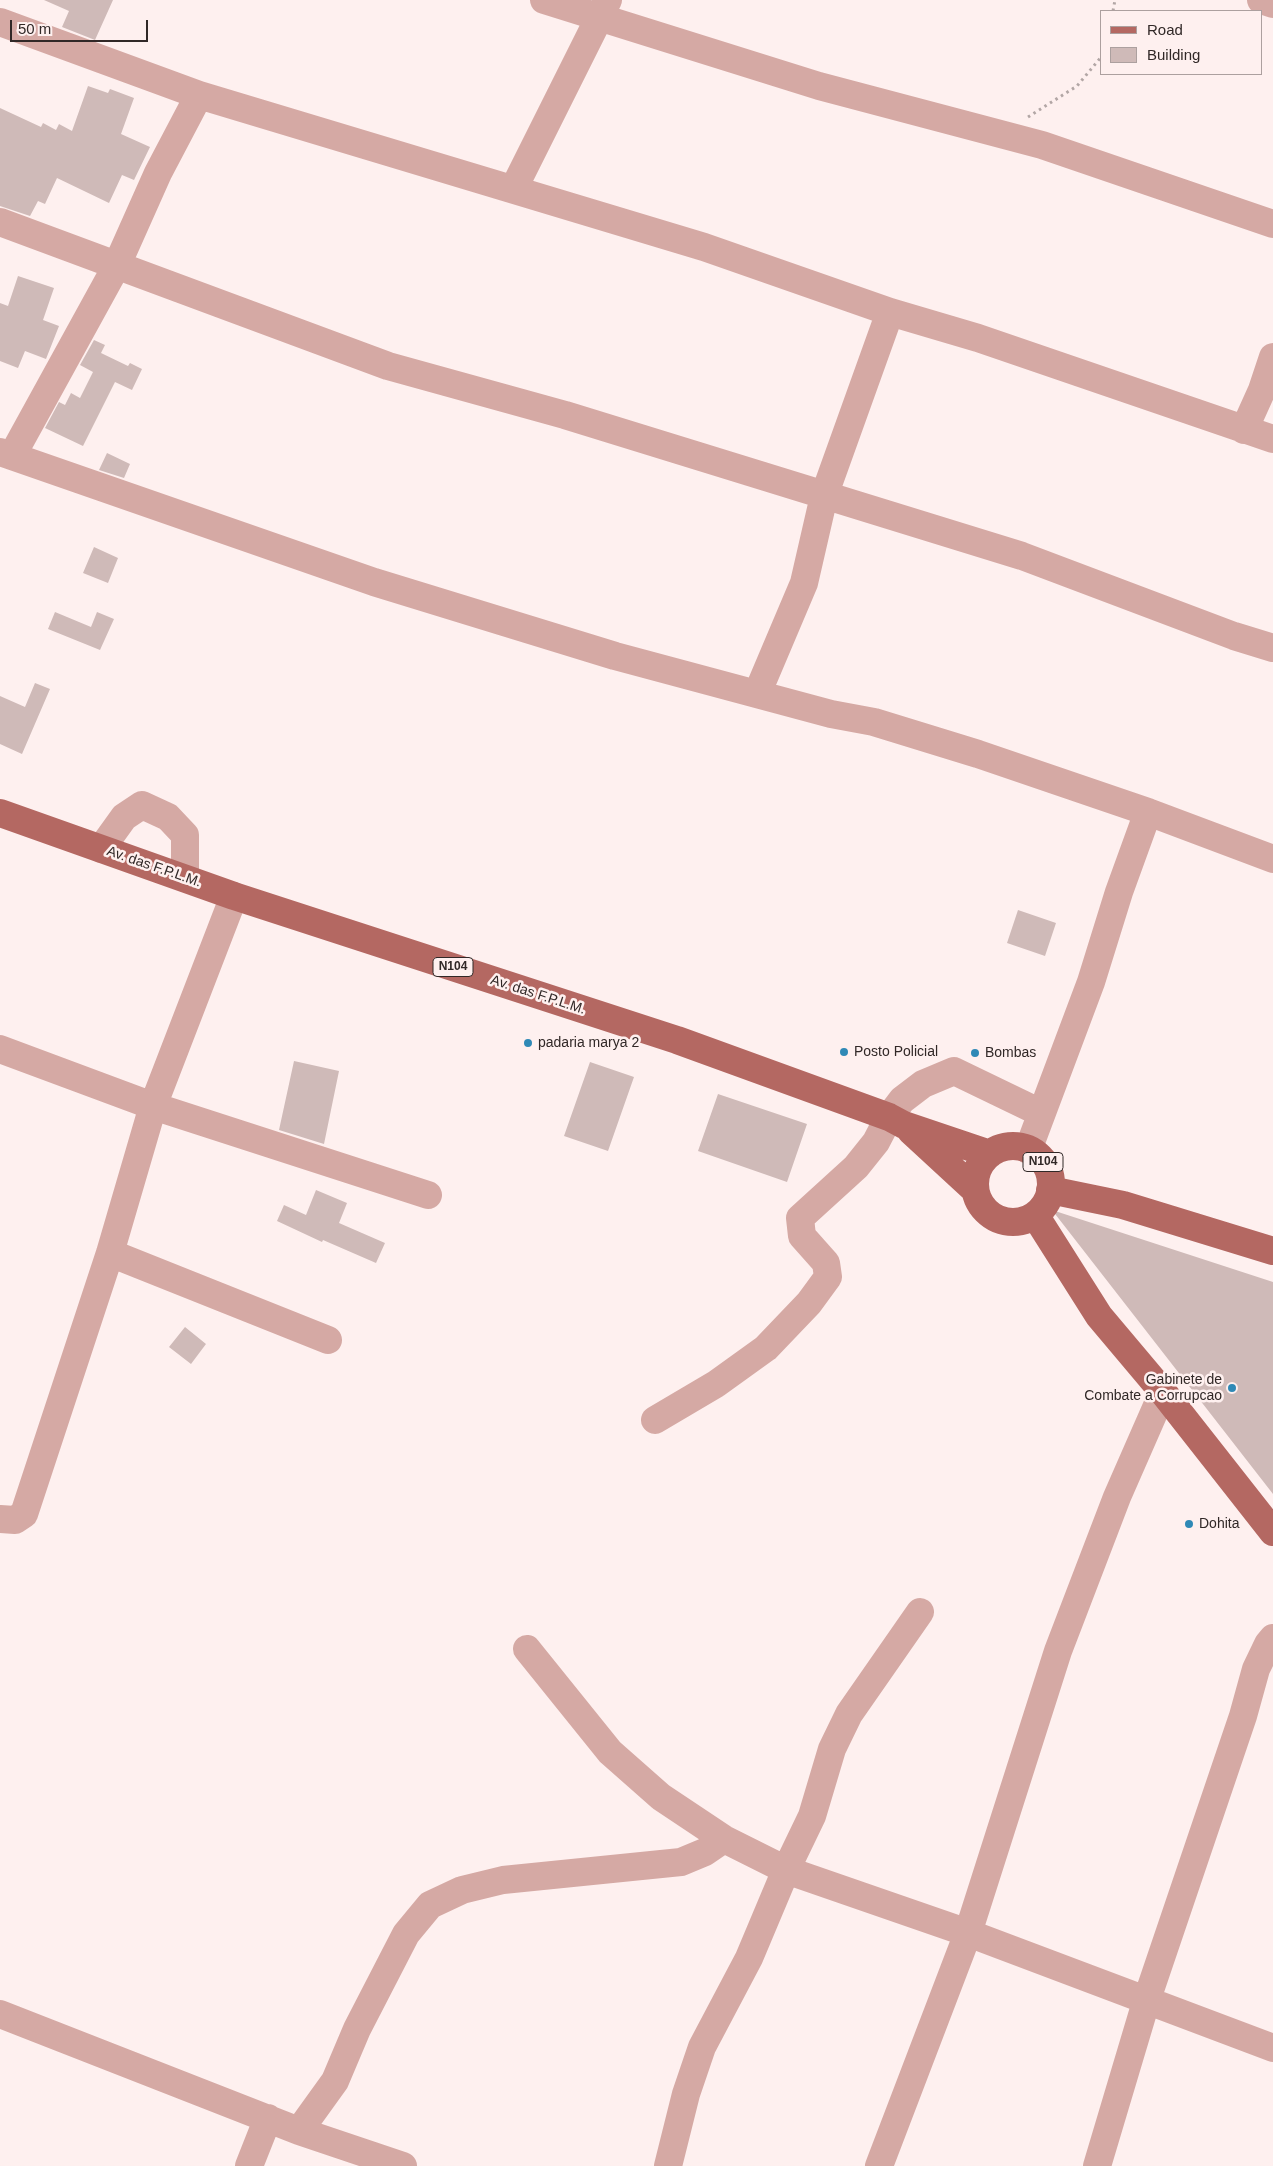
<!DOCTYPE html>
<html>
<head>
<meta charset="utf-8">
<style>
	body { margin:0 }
	#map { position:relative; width:1273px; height:2166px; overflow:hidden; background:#fef0ef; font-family:Arial,sans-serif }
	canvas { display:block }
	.legend { position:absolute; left:1100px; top:10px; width:162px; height:65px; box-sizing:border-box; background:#fef0ef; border:1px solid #aca09f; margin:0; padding:6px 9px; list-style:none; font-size:15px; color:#312827 }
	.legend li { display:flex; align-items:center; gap:10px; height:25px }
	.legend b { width:25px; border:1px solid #aca09f }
	.scale { position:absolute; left:10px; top:20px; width:138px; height:22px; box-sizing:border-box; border:2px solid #312827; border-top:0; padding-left:6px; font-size:15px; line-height:18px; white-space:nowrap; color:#312827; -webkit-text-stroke:4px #fef0ef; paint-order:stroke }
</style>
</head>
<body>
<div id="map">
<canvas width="1273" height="2166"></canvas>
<ul class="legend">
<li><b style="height:6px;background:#b46862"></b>Road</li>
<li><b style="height:14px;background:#cfbab8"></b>Building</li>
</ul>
<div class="scale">50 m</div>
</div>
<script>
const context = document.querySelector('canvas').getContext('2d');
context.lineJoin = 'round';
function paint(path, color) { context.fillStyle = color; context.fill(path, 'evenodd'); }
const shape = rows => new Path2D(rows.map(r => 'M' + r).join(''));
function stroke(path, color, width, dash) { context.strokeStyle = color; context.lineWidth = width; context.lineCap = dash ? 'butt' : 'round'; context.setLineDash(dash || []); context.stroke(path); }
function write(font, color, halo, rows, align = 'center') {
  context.font = font + ' Arial,sans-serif'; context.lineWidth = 5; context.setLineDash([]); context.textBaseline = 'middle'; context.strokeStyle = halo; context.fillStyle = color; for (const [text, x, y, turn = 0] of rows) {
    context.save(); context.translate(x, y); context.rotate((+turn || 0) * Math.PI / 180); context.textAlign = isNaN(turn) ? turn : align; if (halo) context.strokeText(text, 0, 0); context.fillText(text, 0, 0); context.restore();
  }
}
const building = shape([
	[44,0,113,0,95,40,62,27,69,11],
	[88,86,108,93,110,89,134,98,121,134,150,147,134,180,122,175,109,203,57,178,45,204,38,201,30,216,0,206,0,108,41,127,43,123,56,130,59,124,72,131],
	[18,276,54,288,43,320,59,326,46,359,25,351,18,368,0,361,0,303,8,306],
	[94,340,105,345,101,353,128,366,130,363,142,369,132,390,115,382,83,446,45,428,59,402,65,405,71,393,80,398,93,372,80,365],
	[107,453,130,464,124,478,99,470],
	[94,547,118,558,108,583,83,573],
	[55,612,91,627,97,612,114,619,100,650,48,629],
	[35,683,50,689,22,754,0,744,0,696,25,707],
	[1018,910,1056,923,1045,956,1007,943],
	[294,1061,339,1071,324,1144,279,1130],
	[590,1062,634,1077,608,1151,564,1136],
	[718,1094,807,1124,787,1182,698,1151],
	[316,1190,347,1203,339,1223,385,1243,376,1263,323,1240,322,1242,277,1221,284,1205,306,1215],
	[1052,1210,1273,1282,1273,1494],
	[185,1327,206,1344,191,1364,169,1347]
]);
const path = shape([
	[1113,11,1115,0],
	[1028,117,1077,86,1102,56]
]);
const minor = shape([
	[544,0,819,86,1042,145,1273,224],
	[1261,0,1273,4],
	[0,22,199,95,704,247,890,312,978,338,1273,439],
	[514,188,608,0],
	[0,222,388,366,565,415,1022,556,1234,636,1273,648],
	[1244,430,1262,390,1273,357],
	[0,452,374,582,615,656,831,714,874,722,978,754,1148,812,1273,859],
	[12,456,117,265,158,173,199,95],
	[757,694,804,583,824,496,890,312],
	[101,849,124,817,142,805,168,817,185,835,185,878],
	[0,1049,153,1106,428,1195],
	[1028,1150,1091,982,1119,892,1148,812],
	[110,1253,328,1340],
	[655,1420,716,1384,766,1348,809,1303,828,1277,826,1263,802,1236,800,1218,856,1167,876,1142,889,1117,902,1100,923,1084,954,1071,1041,1113],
	[0,1519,15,1520,24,1514,110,1253,153,1106,234,896],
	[527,1649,610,1752,661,1797,724,1839,786,1870,968,1933,1273,2048],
	[0,2014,299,2131,403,2166],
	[299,2131,335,2081,357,2029,406,1934,430,1905,462,1890,503,1880,681,1862,705,1852,724,1839],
	[249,2166,268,2118],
	[668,2166,686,2094,702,2047,749,1958,786,1870,812,1816,832,1749,849,1714,920,1612],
	[879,2166,968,1933,1058,1651,1117,1497,1163,1392],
	[1097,2166,1146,2002,1243,1716,1256,1669,1268,1644,1273,1638]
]);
const major = shape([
	[0,813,234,896,677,1040,889,1117,904,1125,990,1154],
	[911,1131,975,1190],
	'975 1184a38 38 0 1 1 76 0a38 38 0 1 1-76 0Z',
	[1050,1190,1123,1205,1273,1251],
	[1035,1215,1099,1316,1163,1392,1273,1532]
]);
const markers = [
	[528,1043,5,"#2f89b6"],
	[844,1052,5,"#2f89b6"],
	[975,1053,5,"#2f89b6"],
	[1232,1388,5,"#2f89b6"],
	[1189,1524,5,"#2f89b6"]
];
const shields = [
	[453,967,40],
	[1043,1162,40]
];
const shieldNames = [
	["N104",453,967],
	["N104",1043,1162]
];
const streetNames = [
	["Av. das F.P.L.M.",154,867,19],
	["Av. das F.P.L.M.",538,995,18]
];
const poiNames = [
	["padaria marya 2",538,1043],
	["Posto Policial",854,1052],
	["Bombas",985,1053],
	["Gabinete de",1222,1380,"right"],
	["Combate a Corrupcao",1222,1396,"right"],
	["Dohita",1199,1524]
];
paint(building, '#cfbab8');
stroke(path, '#b2a6a5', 3, [2.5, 4]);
stroke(minor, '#d5a9a4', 28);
stroke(major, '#b46862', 28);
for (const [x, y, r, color] of markers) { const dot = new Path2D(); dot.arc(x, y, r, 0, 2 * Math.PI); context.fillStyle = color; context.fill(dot); stroke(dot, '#fef0ef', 2); }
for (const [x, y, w] of shields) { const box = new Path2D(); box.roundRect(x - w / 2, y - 9.5, w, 19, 4); context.fillStyle = '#fef0ef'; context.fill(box); stroke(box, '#312827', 1); }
write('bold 12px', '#312827', null, shieldNames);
write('14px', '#312827', '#fef0ef', streetNames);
write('14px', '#312827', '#fef0ef', poiNames, 'left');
</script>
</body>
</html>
